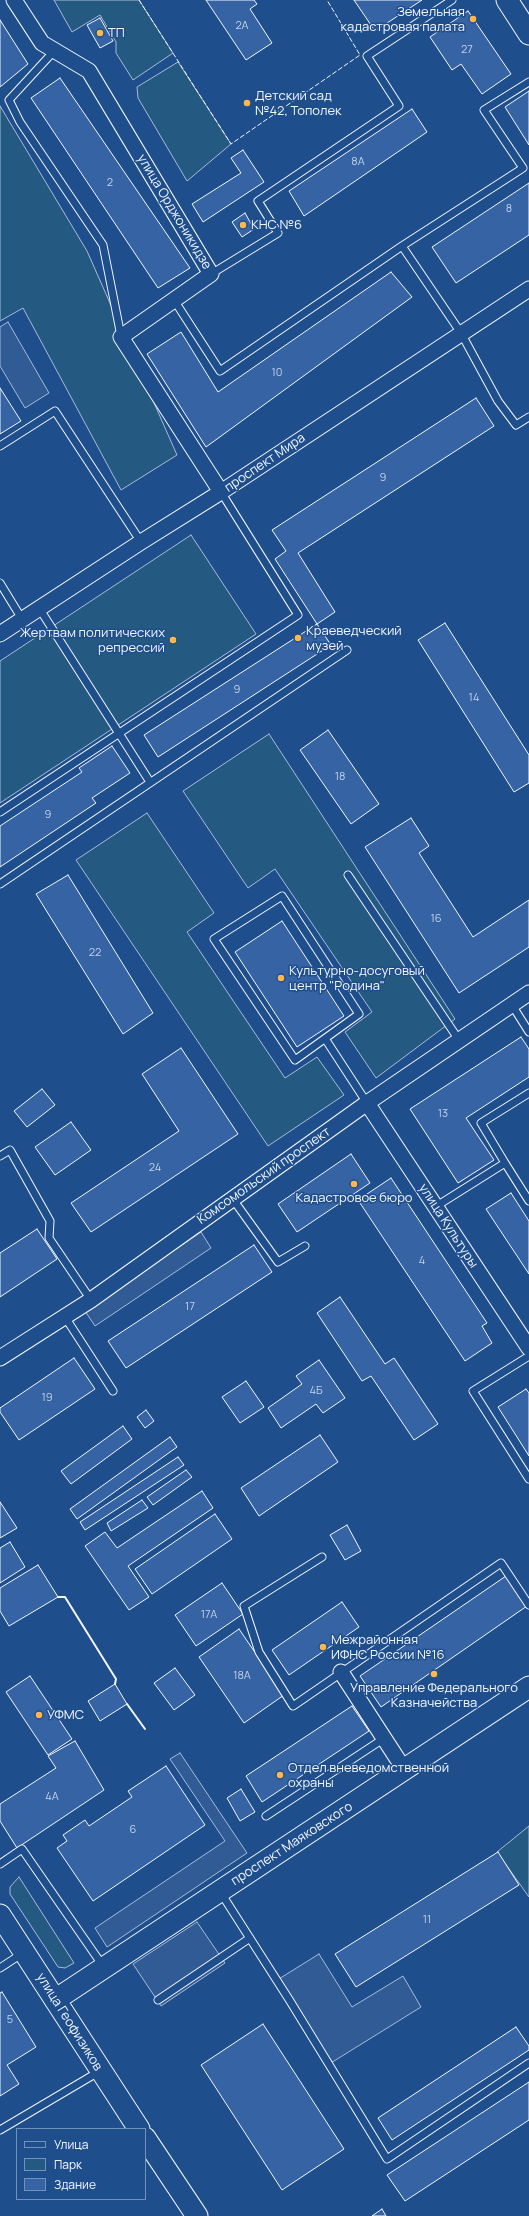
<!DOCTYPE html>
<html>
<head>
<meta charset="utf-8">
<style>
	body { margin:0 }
	#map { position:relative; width:529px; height:2216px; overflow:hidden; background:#1f4e8c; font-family:Manrope,sans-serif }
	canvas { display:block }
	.legend { position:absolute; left:16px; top:2128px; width:130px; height:72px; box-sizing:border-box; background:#1f4e8c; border:1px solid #7391ba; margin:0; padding:5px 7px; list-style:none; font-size:12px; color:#f2f6ff }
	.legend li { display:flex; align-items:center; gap:8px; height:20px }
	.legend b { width:20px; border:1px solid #7391ba }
</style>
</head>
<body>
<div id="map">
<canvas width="529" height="2216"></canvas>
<ul class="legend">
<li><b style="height:5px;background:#1f4e8c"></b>Улица</li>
<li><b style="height:11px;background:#245a82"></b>Парк</li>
<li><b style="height:11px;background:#3563a3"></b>Здание</li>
</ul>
</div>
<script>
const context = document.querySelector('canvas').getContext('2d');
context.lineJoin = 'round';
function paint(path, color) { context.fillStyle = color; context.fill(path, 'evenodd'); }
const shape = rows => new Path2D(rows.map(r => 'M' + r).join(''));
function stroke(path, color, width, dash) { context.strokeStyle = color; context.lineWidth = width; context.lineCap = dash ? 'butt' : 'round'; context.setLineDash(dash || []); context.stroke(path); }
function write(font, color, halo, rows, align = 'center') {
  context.font = font + ' Manrope,sans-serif'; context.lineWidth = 3; context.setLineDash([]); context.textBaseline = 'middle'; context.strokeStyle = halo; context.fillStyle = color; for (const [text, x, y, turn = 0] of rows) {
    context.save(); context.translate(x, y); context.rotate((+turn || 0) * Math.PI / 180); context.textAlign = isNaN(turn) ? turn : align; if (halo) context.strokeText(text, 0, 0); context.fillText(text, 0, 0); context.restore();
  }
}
const green = shape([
	[54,0,139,0,173,53,133,80,116,53,116,42,100,15,72,32,54,0],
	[178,62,231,144,187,181,138,98,137,87,178,62],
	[0,106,87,251,177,455,121,490,23,308,0,321,0,106],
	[191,535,256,634,0,803,0,661,191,535],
	[269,734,455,1019,376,1078,345,1032,372,1012,275,869,248,888,183,791,269,734],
	[147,813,214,913,187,932,285,1078,317,1057,344,1095,268,1146,76,860,147,813],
	[529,1826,529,1897,497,1852,529,1826],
	[19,1877,74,1963,65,1968,58,1967,10,1894,10,1887,19,1877]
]);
const parking = shape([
	[8,322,49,393,25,408,0,366,0,327,8,322],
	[201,1232,211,1248,95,1326,85,1311,201,1232],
	[180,1753,247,1853,107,1947,95,1928,225,1841,170,1759,180,1753],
	[197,1922,225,1963,161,2006,133,1964,197,1922],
	[319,1954,352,2007,403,1976,421,2007,326,2066,274,1982,319,1954]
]);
const building = shape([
	[206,0,254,0,257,4,250,9,272,43,246,60,206,0],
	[354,0,422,0,375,31,354,0],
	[468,11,511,74,482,94,461,64,452,70,430,37,468,11],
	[100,18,113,41,100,48,87,25,100,18],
	[0,20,28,64,0,87,0,20],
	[60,78,190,268,158,288,31,98,60,78],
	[529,91,529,145,505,107,529,91],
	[412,109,427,132,304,216,289,191,412,109],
	[243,150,264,182,203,222,192,204,241,173,231,158,243,150],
	[529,183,529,235,456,283,432,247,529,183],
	[245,213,254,229,242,237,232,222,245,213],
	[391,272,412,297,206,447,147,354,181,332,218,392,391,272],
	[0,388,21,421,0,434,0,388],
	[476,398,494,426,298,553,335,612,317,624,275,559,286,551,272,530,476,398],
	[445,623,529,755,529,783,514,792,418,640,445,623],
	[317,624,331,645,158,757,144,735,317,624],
	[328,730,379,804,351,824,300,750,328,730],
	[112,746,130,773,92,798,96,803,0,867,0,826,82,772,79,768,112,746],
	[411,818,429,846,419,853,473,937,529,900,529,947,459,993,365,847,411,818],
	[68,875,153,1013,123,1034,36,894,68,875],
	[282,921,344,1016,297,1047,235,952,282,921],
	[521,1037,529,1049,529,1077,466,1118,494,1160,458,1183,410,1109,521,1037],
	[181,1048,238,1134,91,1232,71,1203,179,1131,142,1074,181,1048],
	[42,1089,55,1105,27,1127,14,1111,42,1089],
	[71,1122,91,1150,55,1175,35,1147,71,1122],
	[351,1154,370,1183,297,1232,278,1204,351,1154],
	[391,1178,487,1323,482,1326,492,1343,465,1361,358,1200,391,1178],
	[511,1193,529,1221,529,1274,486,1209,511,1193],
	[37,1229,57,1259,0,1297,0,1253,37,1229],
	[254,1245,272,1272,126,1368,108,1341,254,1245],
	[340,1297,385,1364,394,1358,438,1424,414,1440,371,1376,362,1381,317,1313,340,1297],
	[74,1358,95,1389,19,1440,0,1412,0,1408,74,1358],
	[319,1360,345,1398,323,1413,316,1404,281,1428,268,1408,302,1384,296,1376,319,1360],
	[246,1381,264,1407,240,1423,222,1397,246,1381],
	[526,1389,529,1393,529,1456,498,1407,526,1389],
	[146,1410,154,1421,145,1428,137,1417,146,1410],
	[123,1426,132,1439,71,1484,61,1471,123,1426],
	[320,1435,338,1462,259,1516,241,1488,320,1435],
	[170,1437,177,1447,77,1519,70,1509,170,1437],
	[178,1457,184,1465,85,1530,80,1522,178,1457],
	[186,1470,192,1477,153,1505,147,1497,186,1470],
	[202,1491,213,1508,128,1566,149,1597,129,1610,85,1546,105,1532,117,1548,202,1491],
	[142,1500,148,1508,111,1531,107,1523,142,1500],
	[0,1502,17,1528,0,1538,0,1502],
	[215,1514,232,1539,152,1594,135,1569,215,1514],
	[347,1525,361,1551,345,1560,330,1535,347,1525],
	[10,1542,25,1567,0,1583,0,1548,10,1542],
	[38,1565,58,1597,9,1626,0,1611,0,1588,38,1565],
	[506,1576,527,1606,381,1707,360,1676,506,1576],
	[222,1583,243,1614,196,1646,175,1615,222,1583],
	[342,1602,359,1627,289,1675,272,1650,342,1602],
	[239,1629,284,1695,244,1723,199,1657,239,1629],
	[175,1668,195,1695,174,1710,154,1683,175,1668],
	[30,1676,72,1739,48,1755,6,1692,30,1676],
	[115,1684,127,1704,100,1721,88,1701,115,1684],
	[352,1706,369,1731,262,1802,246,1776,352,1706],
	[75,1741,104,1790,17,1848,0,1821,0,1804,56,1768,48,1756,75,1741],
	[166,1766,205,1825,93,1901,57,1848,67,1841,63,1835,85,1820,89,1826,132,1797,128,1791,166,1766],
	[241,1789,255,1812,240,1821,227,1798,241,1789],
	[498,1852,519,1885,356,1987,335,1954,498,1852],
	[2,1992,36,2047,7,2065,19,2084,0,2096,0,1993,2,1992],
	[263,2024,344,2149,282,2190,201,2065,263,2024],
	[516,2027,529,2046,529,2050,392,2140,378,2118,516,2027],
	[529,2082,529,2120,405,2201,387,2175,529,2082],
	[382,2209,386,2216,372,2216,382,2209]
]);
const lane = shape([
	[55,50,9,100,20,122,103,245,121,336],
	[211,274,278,233,258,201,399,106,367,56,452,0],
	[174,300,220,371,402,246],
	[461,333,402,246,523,168,484,110,529,82],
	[461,333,498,401,516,425,529,417],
	[0,446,55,411,141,542],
	[0,583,22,619],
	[39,608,150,782],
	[0,812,298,615,221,492],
	[348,875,459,1040],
	[0,884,347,650],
	[282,896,359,1014,295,1060,214,939,282,896],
	[512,1005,529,1032],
	[326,1040,367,1103],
	[0,1156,10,1150,50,1221,49,1238,91,1300],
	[505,1163,529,1201],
	[232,1198,278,1262,305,1246],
	[435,1207,505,1163,481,1123,529,1093],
	[65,1317,113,1391],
	[529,1356,473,1391,529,1479],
	[322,1557,244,1606,259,1652,293,1706,501,1563,529,1605],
	[266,1816,383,1739],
	[0,1864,22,1849,103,1966],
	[221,1893,290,2001,387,2159,529,2063],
	[0,1968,23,1953],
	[158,2000,250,1938],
	[0,2130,100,2071]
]);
const street = shape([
	[14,0,42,43,89,71,211,274,121,337,221,492],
	[0,634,141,542,221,492,529,289],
	[367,1103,529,1348],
	[0,1358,91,1300,367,1103,529,993],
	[341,1672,404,1769]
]);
const secondary = shape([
	[507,0,529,34],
	[0,1915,139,2129],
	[55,2000,529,1687],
	[145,2138,197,2216]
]);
const fence = shape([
	[139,0,231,144,360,55,327,0]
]);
const wall = shape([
	[58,1597,65,1597,116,1679,115,1684],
	[127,1704,145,1729]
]);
const markers = [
	[473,19,4,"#ffb74d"],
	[100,33,4,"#ffb74d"],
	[247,103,4,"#ffb74d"],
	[243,225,4,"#ffb74d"],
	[298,638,4,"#ffb74d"],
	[173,640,4,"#ffb74d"],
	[281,978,4,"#ffb74d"],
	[354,1184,4,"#ffb74d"],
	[323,1647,4,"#ffb74d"],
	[434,1674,4,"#ffb74d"],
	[39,1715,4,"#ffb74d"],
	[280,1775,4,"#ffb74d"]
];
const numberNames = [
	["2А",242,26],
	["27",467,50],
	["8А",358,162],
	["2",110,183],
	["8",509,209],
	["10",277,373],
	["9",383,478],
	["9",237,690],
	["14",474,698],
	["18",340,777],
	["9",48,815],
	["16",436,919],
	["22",95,953],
	["13",443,1114],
	["24",155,1168],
	["4",422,1261],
	["17",190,1307],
	["4Б",316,1391],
	["19",47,1398],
	["17А",209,1615],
	["18А",242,1676],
	["4А",52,1797],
	["6",133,1830],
	["11",427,1920],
	["5",10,2020]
];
const poiNames = [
	["Земельная",465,12,"right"],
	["кадастровая палата",465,27,"right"],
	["ТП",108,33],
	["Детский сад",255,96],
	["№42, Тополек",255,111],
	["КНС №6",251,225],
	["Краеведческий",306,631],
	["музей",306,646],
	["Жертвам политических",165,633,"right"],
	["репрессий",165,648,"right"],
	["Культурно-досуговый",289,971],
	["центр \"Родина\"",289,986],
	["Кадастровое бюро",354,1198,"center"],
	["Межрайонная",331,1640],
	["ИФНС России №16",331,1655],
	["Управление Федерального",434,1688,"center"],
	["Казначейства",434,1703,"center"],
	["УФМС",47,1715],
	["Отдел вневедомственной",288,1768],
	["охраны",288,1783]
];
const streetNames = [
	["улица Орджоникидзе",174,212,59],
	["проспект Мира",265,463,-34],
	["Комсомольский проспект",264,1176,-35],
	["улица Культуры",448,1226,57],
	["проспект Маяковского",292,1844,-33],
	["улица Геофизиков",69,2022,58]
];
paint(green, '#245a82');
stroke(green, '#a8bbd7', 1);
paint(parking, '#305b95');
stroke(parking, '#a8bbd7', 1);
paint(building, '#3563a3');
stroke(building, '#f2f6ff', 1);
stroke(lane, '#f2f6ff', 9);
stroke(street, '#f2f6ff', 17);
stroke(secondary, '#f2f6ff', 23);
stroke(lane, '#1f4e8c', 7);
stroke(street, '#1f4e8c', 15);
stroke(secondary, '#1f4e8c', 21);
stroke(fence, '#f2f6ff', 1, [5, 2]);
stroke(wall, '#f2f6ff', 2);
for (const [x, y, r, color] of markers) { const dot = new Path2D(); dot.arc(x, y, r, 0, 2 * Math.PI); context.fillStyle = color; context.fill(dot); stroke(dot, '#1f4e8c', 1.5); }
write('11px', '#c3d1e8', null, numberNames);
write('13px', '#f2f6ff', '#1f4e8c', poiNames, 'left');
write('13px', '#f2f6ff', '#1f4e8c', streetNames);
</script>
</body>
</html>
